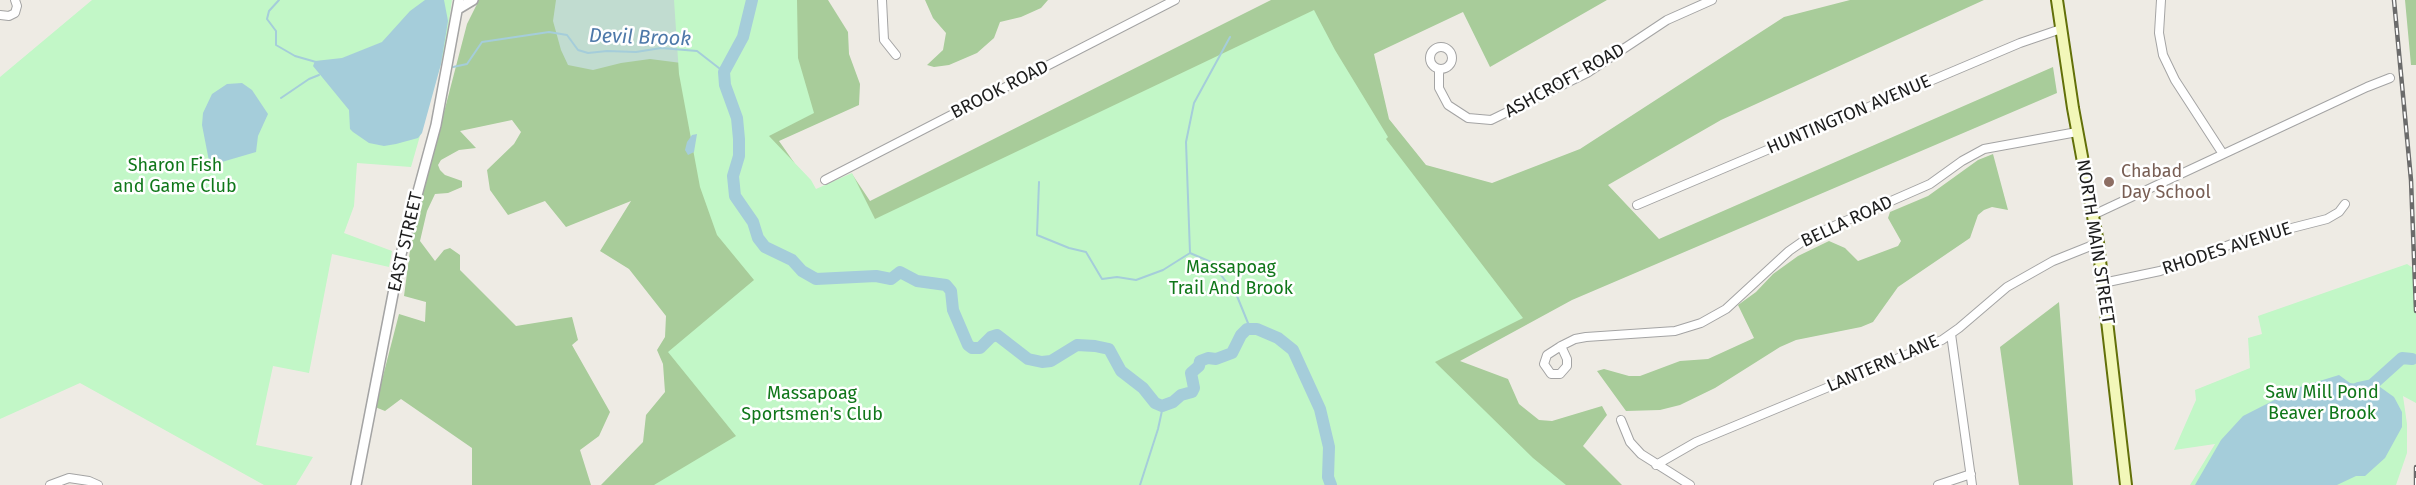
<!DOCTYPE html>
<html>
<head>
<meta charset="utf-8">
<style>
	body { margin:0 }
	canvas { display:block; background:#eeebe4 }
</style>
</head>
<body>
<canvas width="2416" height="485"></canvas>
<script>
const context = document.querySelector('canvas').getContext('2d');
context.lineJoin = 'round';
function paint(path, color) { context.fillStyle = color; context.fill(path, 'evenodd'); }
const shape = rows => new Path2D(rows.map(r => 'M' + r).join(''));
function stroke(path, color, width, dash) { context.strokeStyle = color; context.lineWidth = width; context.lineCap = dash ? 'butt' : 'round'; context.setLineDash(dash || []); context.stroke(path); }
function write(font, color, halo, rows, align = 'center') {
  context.font = font + ' "Fira Sans",sans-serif'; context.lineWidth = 5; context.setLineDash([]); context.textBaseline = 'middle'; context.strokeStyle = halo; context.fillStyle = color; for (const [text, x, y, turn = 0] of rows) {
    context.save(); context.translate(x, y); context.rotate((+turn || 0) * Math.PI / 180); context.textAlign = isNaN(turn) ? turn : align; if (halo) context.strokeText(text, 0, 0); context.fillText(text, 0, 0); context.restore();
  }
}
const forest = shape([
	[479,0,828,0,848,32,849,54,860,84,859,105,779,141,819,198,852,174,870,201,1271,0,1607,0,1490,67,1463,12,1374,54,1389,119,1426,165,1492,183,1580,149,1784,17,1850,0,1984,0,1721,120,1608,185,1659,239,2053,67,2057,93,1572,300,1460,361,1508,379,1519,404,1539,420,1552,421,1602,406,1607,415,1583,446,1622,485,601,485,643,442,646,415,665,392,663,364,657,350,665,337,666,316,629,269,600,251,631,201,566,227,545,201,508,215,490,190,487,170,514,144,521,132,512,120,460,131,476,148,459,150,441,160,438,165,440,170,445,175,462,181,462,187,448,193,435,194,427,211,420,241,435,261,444,250,450,248,460,255,460,270,516,326,572,317,578,340,572,345,610,412,599,436,580,450,591,485,472,485,472,448,401,399,385,411,375,407,399,314,425,322,426,302,404,296,412,235,467,24],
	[925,0,1048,0,1041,8,1021,17,1000,22,994,38,977,53,949,65,934,67,927,65,943,50,946,33,933,18],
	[2405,0,2416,0,2416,65,2411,65],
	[1993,154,2008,210,1992,207,1984,210,1978,215,1970,238,1898,287,1873,322,1861,327,1796,340,1780,347,1715,388,1680,405,1660,410,1626,411,1597,371,1604,369,1629,376,1640,376,1680,361,1708,359,1754,338,1738,305,1756,292,1773,274,1798,256,1829,241,1845,248,1858,261,1898,246,1901,241,1888,218,1890,212,1928,196,1978,160],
	[2059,302,2073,485,2019,485,2000,347]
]);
const wetland = shape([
	[556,0,768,0,697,65,650,59,621,63,593,70,568,65,561,50,553,21]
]);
const park = shape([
	[92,0,452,0,445,49,411,167,357,163,354,206,344,233,392,251,389,267,332,254,309,373,273,366,256,445,313,457,296,485,264,485,80,383,0,419,0,77],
	[674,0,797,0,798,58,814,113,769,136,811,180,816,189,852,173,875,219,1314,10,1335,50,1388,137,1386,139,1523,318,1435,362,1533,458,1566,485,654,485,736,436,668,352,754,280,717,235,700,187,679,74],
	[2407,264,2416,270,2416,403,2403,396,2407,424,2407,453,2396,485,2190,485,2215,444,2174,450,2196,400,2195,390,2250,368,2248,338,2262,334,2258,316]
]);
const water = shape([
	[425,0,444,0,448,21,441,64,422,133,418,138,396,144,384,146,369,143,353,132,350,129,349,110,313,66,315,61,342,58,382,42,410,11],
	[242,83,252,90,268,114,258,136,256,152,215,164,209,161,202,125,203,113,212,94,227,84],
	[697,134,694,152,688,155,685,150,687,142,692,135],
	[2339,375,2350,383,2380,387,2394,397,2402,412,2402,427,2385,458,2365,476,2356,476,2337,485,2195,485,2221,440,2243,416,2300,387]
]);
const stream = shape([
	[279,0,269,11,267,19,276,31,276,45,295,56,316,62],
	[1230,37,1194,103,1186,142,1190,253,1211,262,1237,296,1250,328],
	[453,67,467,64,482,42,549,32,567,35,578,50,588,53,607,51,636,52,661,48,697,51,724,72],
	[281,98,309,79,319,75],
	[1039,182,1037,235,1069,248,1086,252,1102,279,1117,277,1136,280,1163,270,1190,253],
	[1140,485,1158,429,1163,406]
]);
const river = shape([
	[752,0,743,37,724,72,725,85,737,118,739,139,739,156,733,176,735,196,753,222,758,238,765,247,792,260,802,271,816,279,876,276,891,279,900,272,917,281,946,285,951,291,953,310,968,345,972,348,980,348,991,337,997,335,1028,359,1042,362,1051,361,1077,345,1095,346,1109,349,1121,371,1143,388,1155,403,1162,406,1173,402,1181,395,1192,392,1194,388,1191,373,1199,366,1200,361,1208,358,1216,359,1232,353,1241,335,1247,329,1257,329,1278,338,1293,350,1320,409,1329,447,1328,477,1331,485],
	[2358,388,2372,385,2402,358,2412,359]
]);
const minor = shape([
	[882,0,884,40,896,55],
	[2161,0,2159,33,2163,55,2175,80,2223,154],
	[0,15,9,16,15,13,17,6,15,0],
	'1430 58a11 11 0 1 1 22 0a11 11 0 1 1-22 0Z',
	[1439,69,1439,88,1448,105,1468,118,1491,120,1587,73,1667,20,1712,0],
	[825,180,1175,0],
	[1637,205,2020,43,2061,29],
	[2093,215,2367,87,2390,78],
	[2103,283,2160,271,2237,242,2327,219,2339,212,2345,204],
	[1951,334,1972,485],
	[1561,346,1567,359,1567,366,1560,374,1551,374,1544,364,1547,355,1561,346,1575,339,1586,337,1675,331,1701,323,1726,309,1789,251,1809,237,1930,184,1962,161,1984,149,2077,132],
	[1621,420,1630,442,1641,454,1690,485],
	[1656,465,1696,442,1942,340,1959,328,2007,287,2053,261,2098,243],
	[50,485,69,478,89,481,98,485],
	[1938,485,1971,474]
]);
const tertiary = shape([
	[458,9,473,0],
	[356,485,400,258,436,125,459,0]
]);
const secondary = shape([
	[2057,0,2073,108,2098,243,2126,485]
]);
const rail = shape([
	[2394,0,2411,180,2416,311],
	[2416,485,2416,467]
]);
const markers = [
	[2109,182,6,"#8d6e63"]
];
const streetNames = [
	["ASHCROFT ROAD",1565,81,-29],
	["BROOK ROAD",1000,90,-27],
	["HUNTINGTON AVENUE",1849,115,-23],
	["BELLA ROAD",1847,222,-25],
	["EAST STREET",406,242,-77],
	["NORTH MAIN STREET",2095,242,81],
	["RHODES AVENUE",2227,249,-18],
	["LANTERN LANE",1883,364,-23]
];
const parkNames = [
	["Sharon Fish",175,166],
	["and Game Club",175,187],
	["Massapoag",1231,268],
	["Trail And Brook",1231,289],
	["Saw Mill Pond",2322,393],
	["Beaver Brook",2322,414],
	["Massapoag",812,394],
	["Sportsmen's Club",812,415]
];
const educationNames = [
	["Chabad",2121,172],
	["Day School",2121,193]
];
const waterNames = [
	["Devil Brook",640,38,2]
];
paint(forest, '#a8cc9a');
paint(wetland, '#c1dcd0');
paint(park, '#c2f7c7');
paint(water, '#a5cdda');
stroke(stream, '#a5cdda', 2);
stroke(river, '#a5cdda', 12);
stroke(minor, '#a4a4a4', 10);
stroke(tertiary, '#a4a4a4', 12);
stroke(secondary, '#627009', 14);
stroke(minor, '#fff', 8);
stroke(tertiary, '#fff', 9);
stroke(secondary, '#f2f7b9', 10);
stroke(rail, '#6b6b6b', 4.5);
stroke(rail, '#fff', 2, [7]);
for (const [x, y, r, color] of markers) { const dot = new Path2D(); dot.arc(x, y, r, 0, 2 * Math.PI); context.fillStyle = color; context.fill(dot); stroke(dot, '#fff', 2); }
write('18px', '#1d1d1d', '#fff', streetNames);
write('18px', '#10771a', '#fff', parkNames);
write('18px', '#785e54', '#fff', educationNames, 'left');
write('italic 20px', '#4e79a9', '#fff', waterNames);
</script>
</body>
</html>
